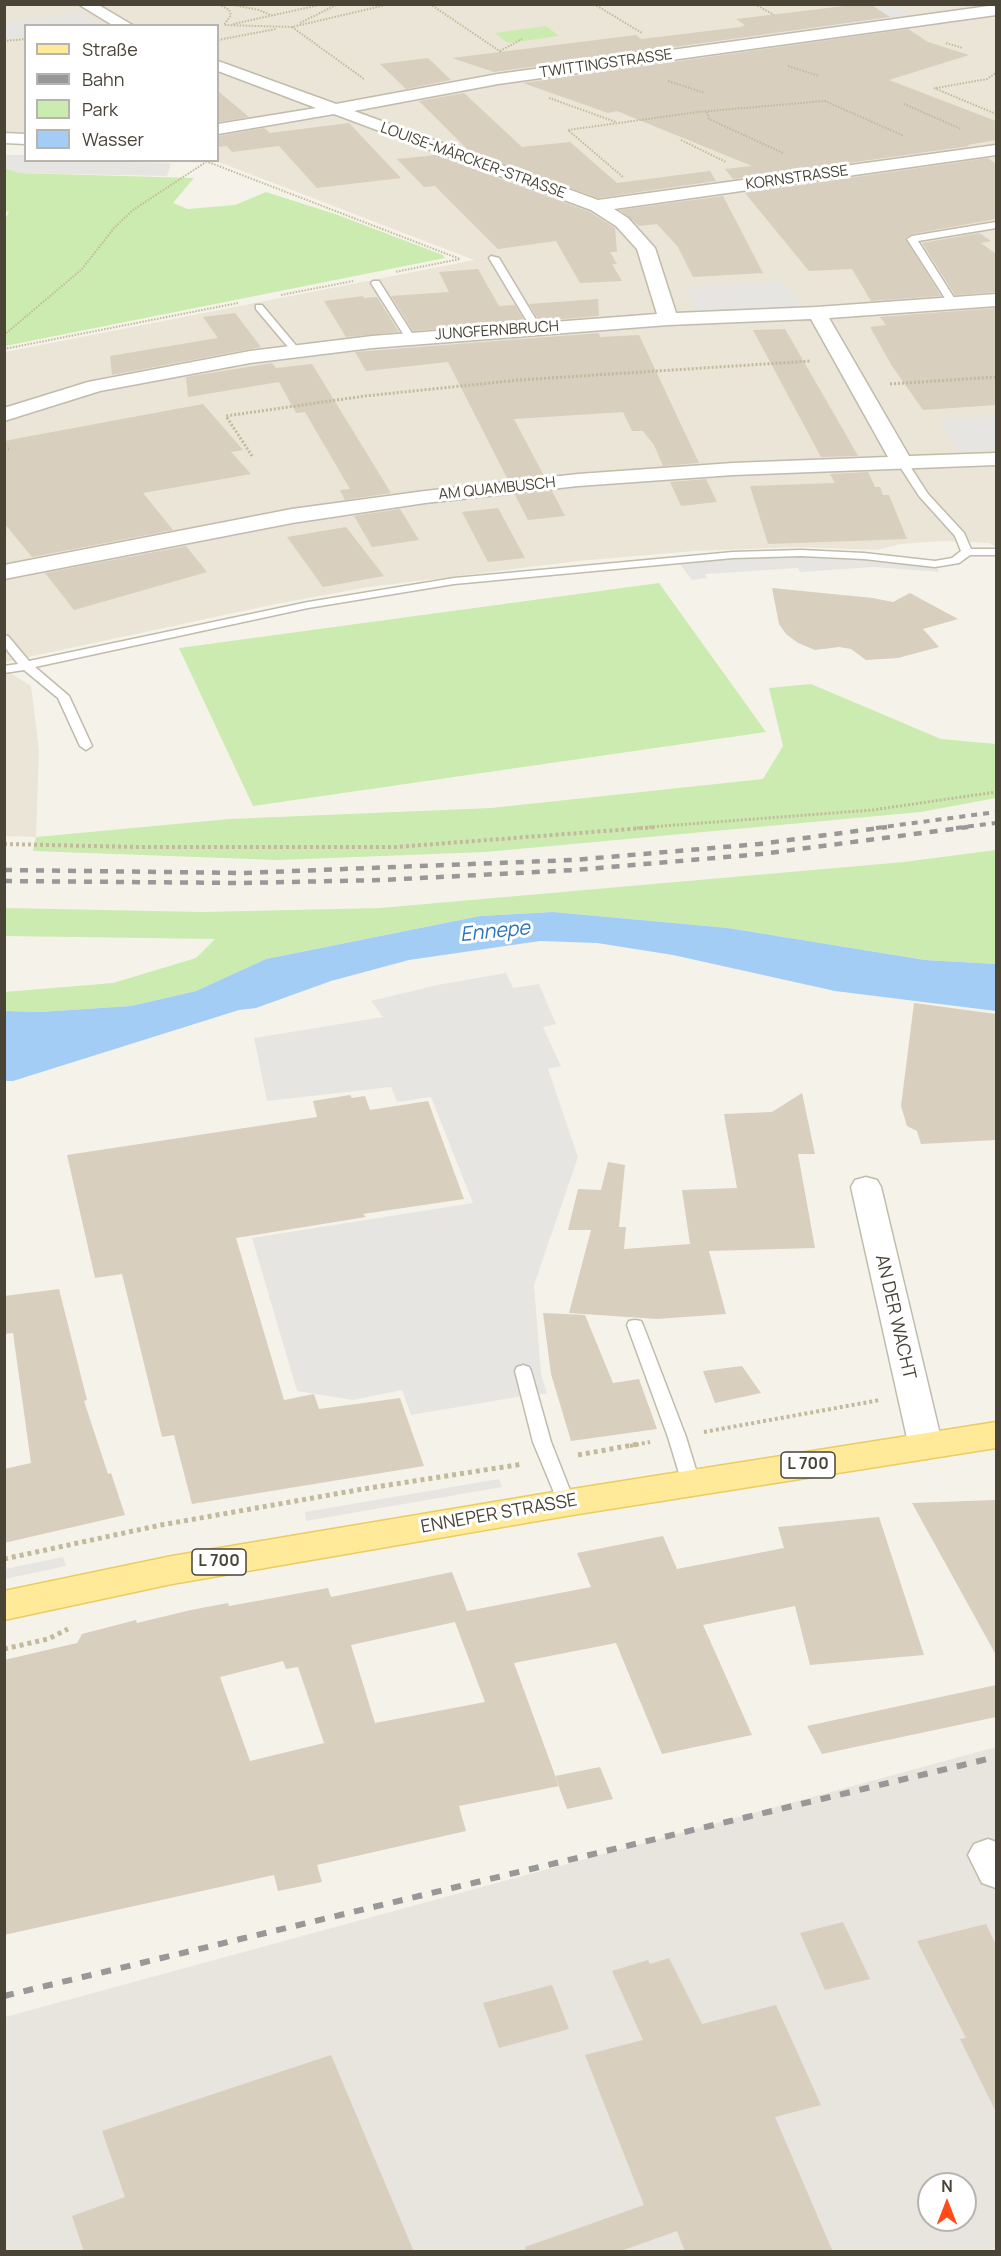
<!DOCTYPE html>
<html>
<head>
<meta charset="utf-8">
<style>
	body { margin:0 }
	#map { position:relative; width:1001px; height:2256px; overflow:hidden; background:#f5f3e9; font-family:Manrope,sans-serif }
	canvas { display:block }
	.frame { position:absolute; inset:0; border:6px solid #4a4437; pointer-events:none }
	.legend { position:absolute; left:24px; top:24px; width:195px; height:138px; box-sizing:border-box; background:#fff; border:2px solid #b7b4af; margin:0; padding:8px 10px; list-style:none; font-size:18px; color:#4a4437 }
	.legend li { display:flex; align-items:center; gap:12px; height:30px }
	.legend b { width:30px; border:2px solid #b7b4af }
	.north { position:absolute; left:917px; top:2172px; width:60px; height:60px; box-sizing:border-box; background:#fff; border:2px solid #b7b4af; border-radius:50%; rotate:0deg; font-size:16px; font-weight:700; line-height:24px; text-align:center; color:#4a4437 }
	.north::after { content:''; display:block; margin:auto; width:21px; height:27px; background:#ff4b17; clip-path:polygon(50% 0,100% 100%,50% 72%,0 100%) }
</style>
</head>
<body>
<div id="map">
<canvas width="1001" height="2256"></canvas>
<div class="frame"></div>
<ul class="legend">
<li><b style="height:8px;background:#ffea99"></b>Straße</li>
<li><b style="height:8px;background:#989898"></b>Bahn</li>
<li><b style="height:16px;background:#ccebb0"></b>Park</li>
<li><b style="height:16px;background:#a3cdf4"></b>Wasser</li>
</ul>
<div class="north">N</div>
</div>
<script>
const context = document.querySelector('canvas').getContext('2d');
context.lineJoin = 'round';
function paint(path, color) { context.fillStyle = color; context.fill(path, 'evenodd'); }
const shape = rows => new Path2D(rows.map(r => 'M' + r).join(''));
function stroke(path, color, width, dash) { context.strokeStyle = color; context.lineWidth = width; context.lineCap = dash ? 'butt' : 'round'; context.setLineDash(dash || []); context.stroke(path); }
function write(font, color, halo, rows, align = 'center') {
  context.font = font + ' Manrope,sans-serif'; context.lineWidth = 6; context.setLineDash([]); context.textBaseline = 'middle'; context.strokeStyle = halo; context.fillStyle = color; for (const [text, x, y, turn = 0] of rows) {
    context.save(); context.translate(x, y); context.rotate((+turn || 0) * Math.PI / 180); context.textAlign = isNaN(turn) ? turn : align; if (halo) context.strokeText(text, 0, 0); context.fillText(text, 0, 0); context.restore();
  }
}
const residential = shape([
	[4,5,996,5,996,547,989,543,944,541,901,544,877,550,799,547,695,551,578,561,369,587,276,604,5,662,5,352,474,260,216,161,218,160,218,26,26,26,25,133,5,132],
	[4,669,31,686,39,750,36,837,5,836]
]);
const industrial = shape([
	[996,1747,996,2251,5,2252,5,2017],
	[929,2184,965,2184,965,2220,929,2220]
]);
const green = shape([
	[546,26,559,36,508,43,495,33],
	[5,168,19,173,194,178,173,203,188,209,235,205,266,192,335,214,443,255,445,258,5,346,4,221,9,212,5,211],
	[659,583,766,732,253,806,179,648],
	[811,684,941,739,996,744,996,798,921,812,486,852,279,860,33,851,36,837,229,819,491,808,763,779,783,746,769,688],
	[996,850,996,964,925,960,728,928,553,912,480,916,266,959,196,991,131,1006,40,1012,5,1011,5,992,113,983,196,958,215,939,5,936,5,908,203,912,380,908,904,862]
]);
const parking = shape([
	[874,4,893,5,913,17,818,29,802,18,880,9],
	[81,12,99,25,26,26,25,37,5,40,5,23],
	[4,155,25,155,26,160,171,163,167,176,19,173,5,168],
	[784,282,805,310,696,314,684,287],
	[996,416,996,449,957,451,938,419],
	[801,553,935,564,939,572,874,567,800,572,798,568,705,574,707,578,692,580,676,559],
	[506,973,513,988,539,984,556,1024,543,1027,561,1066,548,1069,578,1157,534,1285,541,1374,547,1394,529,1395,411,1415,402,1390,353,1400,297,1391,252,1238,473,1203,431,1097,397,1102,391,1087,267,1101,254,1038,383,1017,371,1001,437,985],
	[499,1479,502,1487,306,1521,305,1512],
	[63,1557,66,1566,5,1579,5,1569]
]);
const water = shape([
	[553,912,728,928,925,960,996,964,996,1011,835,991,673,955,597,943,540,941,409,960,331,981,256,1008,239,1010,13,1081,5,1081,5,1011,40,1012,131,1006,196,991,266,959,480,916]
]);
const building = shape([
	[861,4,870,4,890,17,494,72,452,58,636,35,641,39,741,27,745,25,736,19],
	[908,29,928,42,969,55,889,80,996,121,996,140,967,145,970,146,733,179,725,169,752,166,617,111,608,113,523,83],
	[428,58,451,80,406,89,380,64],
	[218,91,249,117,218,122],
	[464,93,522,147,570,142,617,183,710,171,716,181,598,198,469,151,419,101],
	[349,123,401,178,317,188,279,146,232,152,227,146,218,147,218,136,264,128,270,133],
	[436,155,590,212,615,228,617,252,610,252,617,264,612,264,622,281,580,283,556,241,498,249,435,186,424,187,397,159],
	[988,158,996,164,996,219,912,234,905,238,941,296,871,301,852,269,809,271,745,193],
	[723,196,763,273,693,277,678,247,657,224,639,226,620,210],
	[979,233,991,241,981,243,996,254,996,292,955,295,922,243],
	[478,269,499,306,515,305,525,322,413,331,391,296,449,292,439,272],
	[363,296,364,298,377,297,399,332,346,337,324,301],
	[598,299,599,316,539,321,529,304],
	[996,308,996,405,923,410,892,366,870,327,886,325,880,317],
	[235,313,261,347,112,375,110,356,218,338,203,317],
	[785,329,845,433,858,456,821,457,753,330],
	[599,333,600,337,639,335,699,463,663,466,654,445,643,431,632,431,623,412,514,419,544,476,508,480,448,362,366,371,355,352],
	[272,363,276,368,312,364,391,493,345,500,340,490,350,489,305,412,296,413,279,382,188,397,186,377],
	[203,404,243,450,231,452,251,474,143,493,173,530,32,557,4,523,4,441],
	[868,472,875,487,880,487,883,495,889,495,907,539,768,544,750,486,835,483,830,474],
	[706,479,717,502,681,506,670,482],
	[552,491,565,516,528,520,515,495],
	[498,508,525,558,488,562,462,512],
	[400,509,419,540,372,547,354,516],
	[346,527,384,576,323,587,287,537],
	[186,546,207,572,74,610,45,573],
	[772,588,873,598,893,602,910,593,958,619,923,629,939,647,898,658,866,660,851,649,839,647,815,650,798,643,786,634,779,624],
	[914,1003,996,1014,996,1140,921,1144,917,1131,907,1126,901,1106],
	[802,1093,815,1154,798,1154,815,1248,709,1251,726,1314,657,1319,569,1313,591,1230,568,1230,578,1189,601,1190,608,1162,625,1165,619,1227,626,1227,624,1249,690,1244,682,1190,737,1188,724,1114,772,1112],
	[350,1095,352,1098,365,1096,370,1110,428,1101,464,1199,363,1214,366,1217,236,1238,284,1400,314,1394,319,1409,400,1398,424,1466,192,1504,174,1435,162,1437,122,1274,95,1278,67,1155,317,1117,313,1101],
	[59,1289,87,1400,84,1401,108,1474,111,1473,125,1515,4,1543,4,1469,31,1463,13,1333,4,1334,4,1296],
	[543,1313,585,1315,613,1383,639,1379,657,1429,571,1441,551,1374],
	[742,1366,761,1393,715,1403,703,1371],
	[996,1500,996,1655,912,1503],
	[879,1517,924,1655,810,1665,795,1606,703,1625,752,1735,662,1754,616,1643,514,1663,559,1786,459,1806,466,1831,317,1865,322,1882,278,1891,274,1875,4,1935,4,1660,77,1643,82,1634,136,1620,137,1623,191,1610,228,1603,229,1606,328,1588,331,1597,452,1572,467,1611,591,1587,577,1553,663,1536,677,1569,784,1548,778,1527],
	[455,1622,485,1702,375,1723,351,1645],
	[283,1661,286,1669,298,1667,324,1743,250,1761,220,1677],
	[996,1685,996,1717,822,1754,807,1726],
	[600,1767,613,1799,567,1809,555,1776],
	[843,1922,870,1979,825,1990,800,1933],
	[986,1924,996,1945,996,2112,960,2039,966,2038,917,1941],
	[669,1958,702,2024,776,2005,821,2105,775,2117,833,2252,685,2252,677,2231,618,2252,526,2252,525,2247,644,2205,585,2055,643,2040,612,1971,648,1960,650,1964],
	[552,1985,569,2029,499,2048,483,2003],
	[331,2055,414,2252,84,2252,72,2216,125,2197,102,2131]
]);
const pathFar3 = shape([
	[219,4,229,10,231,15,224,25,292,27,390,4],
	[228,4,259,10,273,16],
	[430,4,501,52],
	[594,4,642,33],
	[755,4,774,15],
	[300,23,338,4],
	[233,24,324,4],
	[292,27,364,79],
	[218,40,276,29],
	[4,41,26,39],
	[946,43,963,48],
	[500,51,522,39],
	[788,66,819,76],
	[668,81,705,93],
	[934,88,996,114],
	[936,88,987,79,996,73],
	[549,98,616,122],
	[904,104,961,129],
	[707,112,709,119,783,153],
	[568,130,698,112,825,101,904,136],
	[569,131,623,177],
	[681,140,726,162],
	[203,160,460,259,395,272],
	[281,295,353,281],
	[4,335,82,269,114,228,133,210,206,162],
	[4,349,238,303]
]);
const pathFar2 = shape([
	[890,384,996,377],
	[4,449,9,449],
	[252,456,226,416,365,396,519,380,811,361],
	[4,534,8,533],
	[637,828,872,810,996,792]
]);
const pathFar1 = shape([
	[4,844,136,847,396,847,657,827],
	[704,1432,880,1400],
	[630,1446,650,1442]
]);
const path = shape([
	[578,1455,638,1444],
	[4,1559,161,1525,363,1489,523,1464],
	[4,1649,48,1639,68,1629]
]);
const service = shape([
	[996,222,996,228,918,241,958,304,950,306,907,239,912,236,996,222],
	[491,256,499,258,541,328,539,330,531,328,489,258,491,256],
	[373,281,379,281,415,338,413,340,407,340,371,283,373,281],
	[256,305,262,305,299,349,299,353,293,353,256,309,256,305],
	[902,459,906,460,928,494,964,533,971,549,996,549,996,555,970,555,959,563,935,567,864,559,801,556,733,558,454,584,308,608,35,667,69,696,92,746,86,750,80,746,58,698,24,670,4,673,4,666,18,664,4,646,4,635,8,636,29,661,308,602,454,578,733,552,801,550,864,553,935,561,952,558,961,551,955,536,919,496,897,462,902,459],
	[635,1320,641,1321,643,1325,686,1437,700,1483,697,1487,691,1489,685,1487,682,1483,668,1437,627,1325,629,1321,635,1320],
	[523,1365,529,1367,531,1371,551,1442,575,1503,572,1507,560,1507,533,1442,515,1371,517,1367,523,1365]
]);
const minor = shape([
	[78,4,97,4,134,26,114,26,78,4],
	[996,5,996,15,498,84,354,111,598,200,996,145,996,155,614,209,628,218,655,248,676,313,817,307,996,294,996,306,829,318,909,456,996,453,996,465,733,475,578,486,425,503,292,523,4,579,4,565,292,509,425,491,578,474,733,463,888,457,811,319,668,325,372,348,250,363,100,391,4,421,4,408,88,382,250,351,372,336,657,314,637,249,616,226,591,210,334,114,218,134,218,124,316,108,218,71,218,61,336,104,498,74,996,5],
	[4,133,26,134,26,144,4,143,4,133],
	[866,1177,877,1180,881,1187,943,1447,938,1455,926,1459,914,1455,909,1447,851,1187,855,1180,866,1177],
	[988,1839,996,1842,996,1888,982,1883,968,1855,974,1844,988,1839]
]);
const primary = shape([
	[996,1422,996,1448,566,1516,172,1584,4,1620,4,1591,172,1556,566,1490,996,1422]
]);
const railFar2 = shape([
	[876,828,996,812],
	[956,828,996,823]
]);
const railFar1 = shape([
	[4,870,243,873,573,860,759,844,887,827],
	[4,881,242,883,382,880,575,870,761,854,968,827]
]);
const rail = shape([
	[4,1996,996,1757]
]);
const farStreetnames = [
	["TWITTINGSTRASSE",606,64,-8],
	["LOUISE-MÄRCKER-STRASSE",473,161,20],
	["KORNSTRASSE",797,178,-8],
	["JUNGFERNBRUCH",497,331,-4],
	["AM QUAMBUSCH",497,489,-6]
];
const shields = [
	[808,1465,54],
	[219,1562,54]
];
const shieldNames = [
	["L 700",808,1465],
	["L 700",219,1562]
];
const streetNames = [
	["AN DER WACHT",895,1317,77],
	["ENNEPER STRASSE",499,1514,-10]
];
const waterNames = [
	["Ennepe",495,932,-6]
];
paint(residential, '#eae5d7');
paint(industrial, '#e8e4de');
paint(green, '#ccebb0');
paint(parking, '#e7e5e1');
paint(water, '#a3cdf4');
paint(building, '#d8cfbe');
stroke(service, '#c1bbab', 3);
stroke(minor, '#c1bbab', 3);
stroke(primary, '#eacc63', 3);
stroke(pathFar3, '#c4b99c', 2, [1.5, 1.5]);
stroke(pathFar2, '#c4b99c', 3, [2, 2]);
stroke(pathFar1, '#c4b99c', 4, [3, 3]);
stroke(path, '#c4b99c', 5, [4, 4]);
paint(service, '#fff');
paint(minor, '#fff');
paint(primary, '#ffea99');
stroke(railFar2, '#989898', 4, [6, 6]);
stroke(railFar1, '#989898', 4.5, [8, 8]);
stroke(rail, '#989898', 6, [10, 10]);
write('15px', '#4a4437', '#fff', farStreetnames);
for (const [x, y, w] of shields) { const box = new Path2D(); box.roundRect(x - w / 2, y - 13, w, 26, 4.5); context.fillStyle = '#fff'; context.fill(box); stroke(box, '#4a4437', 1.5); }
write('bold 16px', '#4a4437', null, shieldNames);
write('18px', '#4a4437', '#fff', streetNames);
write('italic 20px', '#2973bc', '#fff', waterNames);
</script>
</body>
</html>
